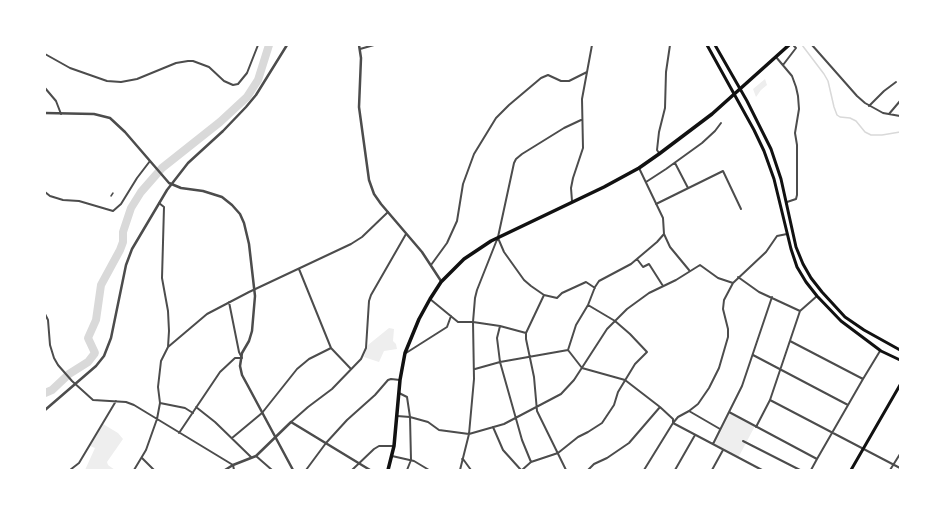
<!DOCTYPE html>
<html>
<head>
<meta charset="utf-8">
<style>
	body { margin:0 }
	#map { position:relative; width:945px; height:515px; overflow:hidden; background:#fff; font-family:"IBM Plex Serif",serif }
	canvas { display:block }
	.frame { position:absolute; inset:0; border:46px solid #fff; pointer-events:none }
</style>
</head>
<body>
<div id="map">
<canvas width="945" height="515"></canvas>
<div class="frame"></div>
</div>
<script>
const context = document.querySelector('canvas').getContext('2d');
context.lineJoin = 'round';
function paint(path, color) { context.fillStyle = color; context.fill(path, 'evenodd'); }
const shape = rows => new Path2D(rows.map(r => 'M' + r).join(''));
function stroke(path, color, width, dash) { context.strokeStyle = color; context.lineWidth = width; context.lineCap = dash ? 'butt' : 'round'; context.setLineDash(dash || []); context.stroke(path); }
const green = shape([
	[765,79,767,85,761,90,756,97,753,89],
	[389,328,394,329,393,341,396,344,397,349,384,351,379,362,364,357,368,345],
	[729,412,755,426,738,458,713,444],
	[103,424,118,433,123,439,107,462,108,465,115,470,85,470,95,448,90,446]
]);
const stream = shape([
	[802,45,824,74,828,81,834,107,837,115,840,117,850,118,856,121,865,132,871,135,882,135,900,132]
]);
const river = shape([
	[45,393,52,390,69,374,88,362,95,353,88,338,96,320,101,285,120,250,123,242,123,232,131,208,141,192,162,168,220,122,247,97,258,80,269,45]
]);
const pedestrian = shape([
	[111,196,113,193]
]);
const minor = shape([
	[812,45,857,96,865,103,883,113,900,116],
	[883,45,891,45],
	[360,49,374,45],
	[45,54,70,68,107,81,121,82,137,79,176,63,188,61,193,61,209,67,224,81,233,85,238,84,247,73,258,45],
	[776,57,792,76,796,87,798,96,799,109,795,133,797,145,797,195,796,199,787,202],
	[783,65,796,48,794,46],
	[45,88,56,101,61,114],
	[869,106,884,91,896,82],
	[889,114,900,101],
	[659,153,657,150,659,132,665,108,666,72,670,45],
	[675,163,688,188],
	[639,168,663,218,664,234,670,247,689,270],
	[646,182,666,169,702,143,715,131,721,123],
	[45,192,50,196,63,200,79,201,113,211,121,204,137,178,150,161],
	[572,201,571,188,573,178,583,148,582,99,592,45],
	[656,204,723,171,741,209],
	[498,238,504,252,524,280,531,286,544,295,526,333,526,339,534,377,537,411,566,470],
	[637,259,643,267,649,264,663,286],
	[431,265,447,243,457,221,463,184,474,154,496,118,509,105,541,78,548,75,561,81,569,81,587,72],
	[299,269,331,348,351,369],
	[738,277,759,292,800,311],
	[544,295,557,298,562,293,586,282,595,288],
	[772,297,742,386,729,412,817,459,863,379,790,341],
	[430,299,458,322,473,322,500,326,526,333],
	[45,314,48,320,50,345,54,358,58,365,72,381,93,400,126,402,134,405,233,465,234,470],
	[500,326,497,338,500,362,522,440,531,462],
	[168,347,207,314,249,292,351,244,362,237,388,212],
	[568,350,576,325,588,305,595,287,599,281,631,264,657,242,664,234],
	[406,353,447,327,451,316],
	[753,355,848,405],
	[475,369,500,362,568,350,582,368,625,380,660,407,673,419,673,423,762,470],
	[863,379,880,351],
	[399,393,407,397,410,417,411,460,407,470],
	[770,400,900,468],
	[160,403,185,408,193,413],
	[196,407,215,422,251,457],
	[689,411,720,429],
	[397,416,410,417,428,422,439,430,469,434,504,424,561,394,574,380,607,329,627,309,649,293,676,280,700,265,718,278,733,283],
	[291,422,308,407,332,389,361,359,366,348,369,301,371,295,406,234],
	[493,427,503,450,521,470],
	[756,427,770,400,800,311,817,296],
	[179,433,220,372,235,358,242,358,239,352,229,302],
	[232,438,262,413,297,369,309,359,331,348],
	[743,441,800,470],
	[713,444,729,412],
	[256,456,272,470],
	[392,456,414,461,429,470],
	[142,458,154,470],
	[462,459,463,459,471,470],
	[70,470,79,463,116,401],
	[134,470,146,450,157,419,160,403,158,387,161,361,168,347,169,331,168,311,162,278,164,207,159,203],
	[306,470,326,443,347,420,375,395,388,380,391,379,400,380],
	[352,470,374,449,379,446,394,446],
	[460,470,469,434,474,379,473,322,475,298,477,290,498,237,514,163,516,159,522,154,564,128,581,120],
	[522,470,531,462,558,453,578,437,588,432,602,423,614,405,618,392,635,364,647,352,630,334,615,321,588,305],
	[588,470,594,464,607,458,629,443,660,407],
	[644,470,673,423,678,417,689,411,698,404,709,388,719,368,728,337,728,329,723,309,724,300,733,283,766,252,777,236,787,234],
	[675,470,695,435],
	[712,470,723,450],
	[811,470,817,459],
	[890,470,900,454]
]);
const tertiary = shape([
	[359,45,361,58,359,107,369,180,374,194,381,204,422,252,441,281],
	[45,113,94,114,110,118,125,132,169,183,181,188,203,191,222,197,232,205,240,214,244,223,249,244,255,296,252,331,249,341,242,353,240,366,242,375,248,386,293,470],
	[45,410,96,366,104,356,111,338,126,265,132,249,167,190,188,163,223,131,246,107,256,95,287,45],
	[225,470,233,465,256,456,291,422,370,470]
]);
const secondary = shape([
	[851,470,900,385]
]);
const primary = shape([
	[707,45,754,130,764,151,774,179,791,249,797,267,806,282,817,296,841,321,881,351,900,360],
	[715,45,747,101,771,149,781,179,796,247,803,264,811,278,822,292,845,317,864,330,900,350]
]);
const trunk = shape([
	[388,470,394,446,400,380,405,353,419,319,430,299,441,282,464,259,491,241,604,187,639,168,659,154,712,114,789,45]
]);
paint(green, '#eee');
stroke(stream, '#d9d9d9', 1.5);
stroke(river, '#d9d9d9', 8);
stroke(pedestrian, '#4c4c4c', 1.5);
stroke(minor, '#4c4c4c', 2);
stroke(tertiary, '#4c4c4c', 2.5);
stroke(secondary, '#111', 3);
stroke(primary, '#111', 3);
stroke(trunk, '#111', 3.5);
</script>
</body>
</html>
